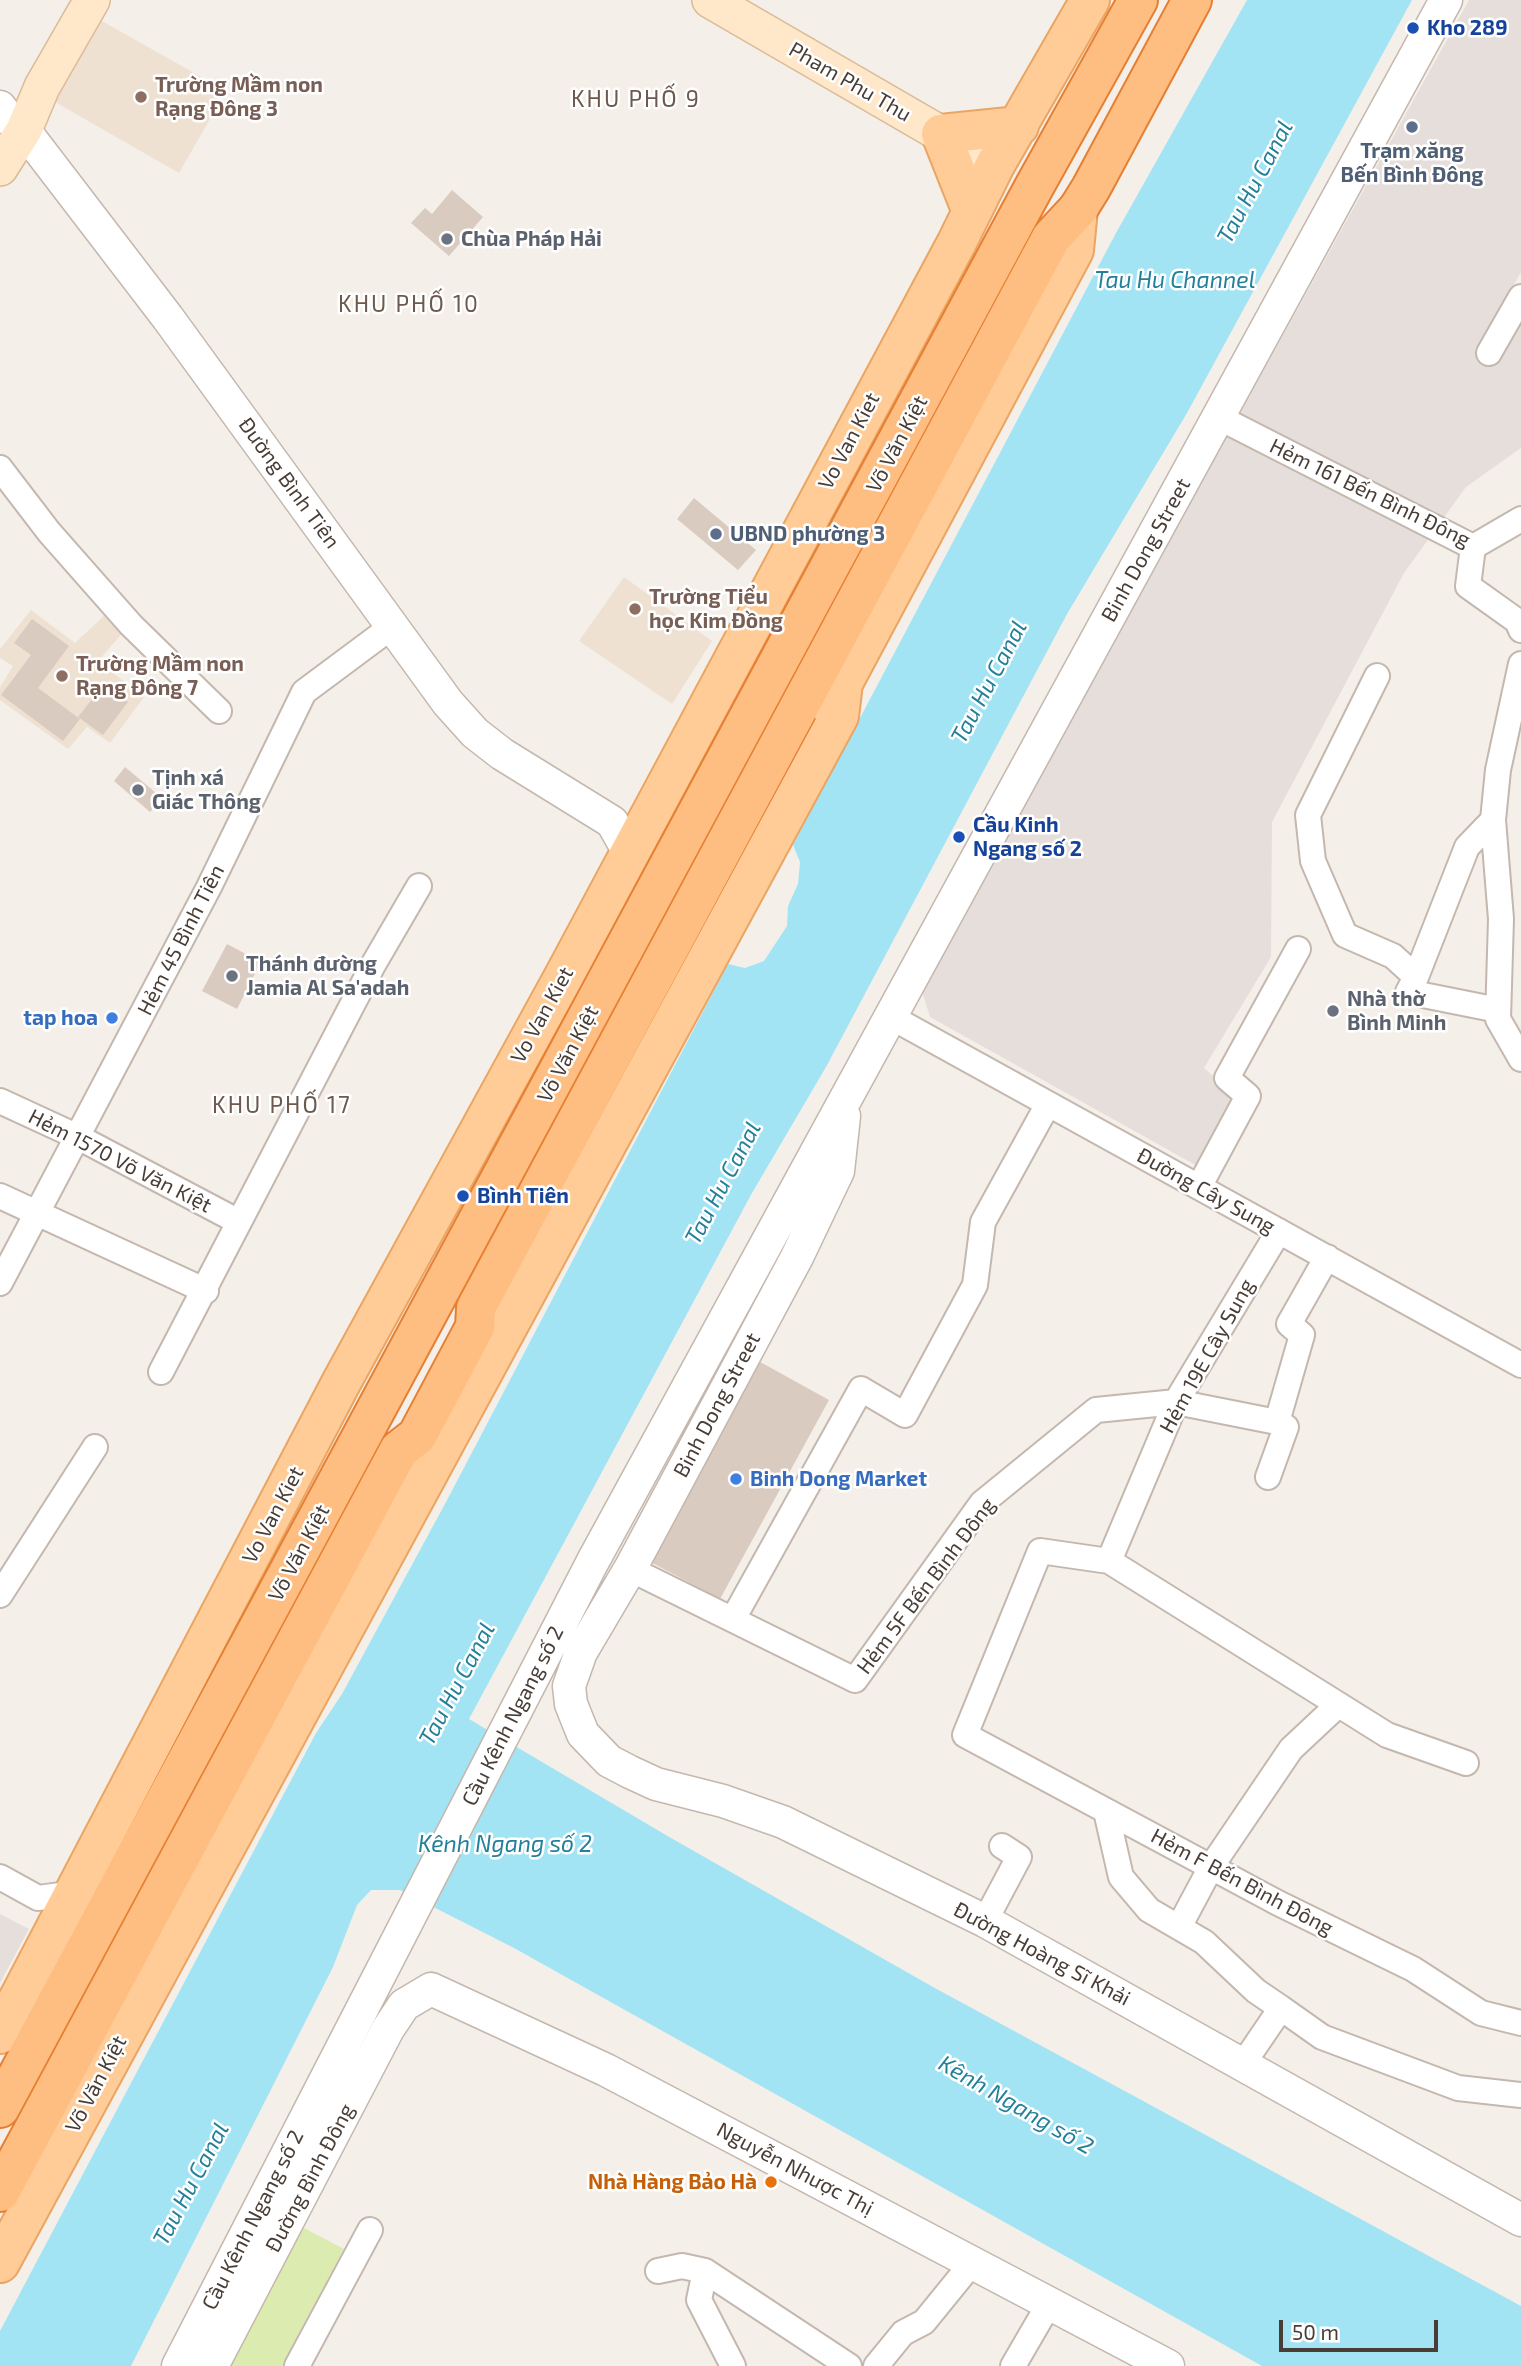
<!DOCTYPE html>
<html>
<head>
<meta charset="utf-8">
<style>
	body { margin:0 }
	#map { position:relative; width:1521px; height:2366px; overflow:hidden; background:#f5efe9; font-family:"Exo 2",sans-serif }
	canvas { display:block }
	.scale { position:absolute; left:1279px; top:2320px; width:159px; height:32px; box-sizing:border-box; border:4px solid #493e37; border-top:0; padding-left:9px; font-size:21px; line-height:24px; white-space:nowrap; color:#493e37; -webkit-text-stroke:5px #fff; paint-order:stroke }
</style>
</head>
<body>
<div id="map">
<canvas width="1521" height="2366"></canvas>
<div class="scale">50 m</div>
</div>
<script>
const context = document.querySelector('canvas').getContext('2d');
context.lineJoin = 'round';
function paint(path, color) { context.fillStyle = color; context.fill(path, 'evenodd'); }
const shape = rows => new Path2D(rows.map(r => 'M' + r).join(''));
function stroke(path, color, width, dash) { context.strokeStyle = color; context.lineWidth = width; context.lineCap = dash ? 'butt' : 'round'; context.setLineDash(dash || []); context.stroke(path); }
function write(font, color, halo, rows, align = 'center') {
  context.font = font + ' "Exo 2",sans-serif'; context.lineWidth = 5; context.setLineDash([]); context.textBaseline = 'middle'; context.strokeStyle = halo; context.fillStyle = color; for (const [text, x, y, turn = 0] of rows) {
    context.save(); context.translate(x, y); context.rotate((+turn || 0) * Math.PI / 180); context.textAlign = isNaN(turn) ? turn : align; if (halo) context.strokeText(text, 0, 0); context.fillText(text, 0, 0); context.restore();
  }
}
const industrial = shape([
	[1469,0,1521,0,1521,272,1507,297,1521,305,1521,448,1466,487,1404,573,1272,822,1271,957,1204,1068,1239,1099,1199,1167,930,1017,921,988],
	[0,1914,29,1929,0,1983]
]);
const education = shape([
	[102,21,226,91,179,173,55,102],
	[624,577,712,641,672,704,579,641],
	[31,610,75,643,109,611,126,629,98,661,144,697,110,743,87,727,68,749,0,700,0,687,13,666,0,658,0,649]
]);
const green = shape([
	[302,2227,344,2249,282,2366,228,2366]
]);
const water = shape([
	[1247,0,1412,0,1187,413,1067,614,826,1067,752,1193,469,1719,671,1838,933,1987,1521,2306,1521,2366,1262,2366,514,1948,400,1890,371,1890,357,1905,333,1967,131,2366,0,2366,0,2331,316,1733,342,1694,446,1502,728,964,745,968,764,961,787,926,788,906,798,884,800,862,793,845,1116,233]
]);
const building = shape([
	[452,190,483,217,449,256,411,223,425,208,432,214],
	[694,498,756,550,738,570,677,519],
	[32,619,69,646,38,688,80,719,63,741,1,695,31,655,14,643],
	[104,684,128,702,103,735,78,717],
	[125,767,162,798,150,812,114,781],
	[227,944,261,962,237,1009,202,991],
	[753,1358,829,1400,720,1599,643,1558]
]);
const minor = shape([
	[1489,353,1521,297],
	[1218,417,1473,547,1521,519],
	[0,468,49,532,131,625,219,711],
	[1473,547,1468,586,1517,621,1521,630],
	[1521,664,1498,770,1493,820,1501,919,1498,1019,1521,1059],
	[1377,676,1308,815,1313,861,1345,935,1393,956,1416,977,1408,992,1498,1010],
	[1416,977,1467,847,1493,820],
	[891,1017,1521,1365],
	[0,1101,78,1137,239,1222],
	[1199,1187,1248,1096,1227,1078,1298,949],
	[0,1196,206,1291],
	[0,1283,209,887,304,692,394,625],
	[161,1372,373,965,419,886],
	[1268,1477,1286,1427,1277,1422,1302,1335,1289,1324,1327,1257],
	[1109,1561,1176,1402,1279,1231],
	[630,1569,855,1680,982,1503,1096,1410,1176,1402,1277,1422],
	[0,1595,95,1447],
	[733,1619,861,1389,905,1415,975,1285,983,1222,1048,1104],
	[1466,1763,1387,1735,1109,1561,1040,1551,965,1735,1278,1903,1413,1969,1481,2013,1521,2023],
	[1106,1811,1121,1877,1149,1910,1204,1942,1256,1991,1281,2008,1243,2064],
	[0,1877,38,1898,75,1893],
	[985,1921,1019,1857,1002,1846],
	[1179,1927,1211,1867,1291,1749,1338,1705],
	[1281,2008,1322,2037,1458,2088,1521,2095],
	[658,2271,682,2266,705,2271,849,2366],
	[705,2271,699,2300,733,2366],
	[297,2366,370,2230],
	[876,2366,903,2333,924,2322,972,2263],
	[1013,2366,1049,2304]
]);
const tertiary = shape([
	[0,107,9,119,24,130,168,318,448,703,475,733,502,754,612,822,629,852],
	[844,1116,838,1171,797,1257,630,1569,581,1652,569,1686,571,1704,583,1734,609,1761,630,1772,656,1784,723,1801,783,1822,985,1921,1521,2220],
	[178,2366,593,1561,1446,0],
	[212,2366,388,2029,404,2005,431,1989,606,2070,1168,2366]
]);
const secondary = shape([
	[710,0,941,134,954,136,980,151,995,165],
	[0,168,24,130,42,87,92,0]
]);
const primary = shape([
	[972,212,941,134,1019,126],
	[825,702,843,683,1074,250,1078,209],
	[0,2034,342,1381,564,976,956,244,995,165,1090,0],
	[0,2263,839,716,843,683]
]);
const trunk = shape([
	[0,2108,1034,187,1138,0],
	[0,2192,399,1450,417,1436,475,1327,476,1308,1051,238,1078,209,1091,188,1192,0]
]);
const markers = [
	[1413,28,7,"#1a4fb4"],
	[141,97,7,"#8d6e63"],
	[1412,127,7,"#5c6f8a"],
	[447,239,7,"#6b7280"],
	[716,534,7,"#5c6f8a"],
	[635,609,7,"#8d6e63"],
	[62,676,7,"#8d6e63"],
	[138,790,7,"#6b7280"],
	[959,837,7,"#1a4fb4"],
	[232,976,7,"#6b7280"],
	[1333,1011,7,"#6b7280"],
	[112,1018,7,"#3f7fe0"],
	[463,1196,7,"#1a4fb4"],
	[736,1479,7,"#3f7fe0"],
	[771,2182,7,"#e8710a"]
];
const transitNames = [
	["Kho 289",1427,28],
	["Cầu Kinh",973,825],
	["Ngang số 2",973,849],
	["Bình Tiên",477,1196]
];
const streetNames = [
	["Pham Phu Thu",850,82,30],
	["Vo Van Kiet",849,441,-62],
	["Võ Văn Kiệt",897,444,-62],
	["Đường Bình Tiên",289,483,54],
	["Hẻm 161 Bến Bình Đông",1370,493,26],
	["Binh Dong Street",1146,550,-61],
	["Hẻm 45 Bình Tiên",181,940,-63],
	["Vo Van Kiet",542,1015,-61],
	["Võ Văn Kiệt",568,1054,-62],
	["Hẻm 1570 Võ Văn Kiệt",120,1161,27],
	["Đường Cây Sung",1206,1191,29],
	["Hẻm 19E Cây Sung",1207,1356,-61],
	["Binh Dong Street",717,1405,-62],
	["Vo Van Kiet",273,1515,-62],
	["Võ Văn Kiệt",299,1553,-62],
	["Hẻm 5F Bến Bình Đông",926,1586,-53],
	["Cầu Kênh Ngang số 2",513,1716,-63],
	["Hẻm F Bến Bình Đông",1242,1882,28],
	["Đường Hoàng Sĩ Khải",1042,1954,28],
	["Võ Văn Kiệt",96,2084,-62],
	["Nguyễn Nhược Thị",795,2169,28],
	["Đường Bình Đông",310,2178,-62],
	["Cầu Kênh Ngang số 2",253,2220,-63]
];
const educationNames = [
	["Trường Mầm non",155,85],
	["Rạng Đông 3",155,109],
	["Trường Tiểu",649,597],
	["học Kim Đồng",649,621],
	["Trường Mầm non",76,664],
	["Rạng Đông 7",76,688]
];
const serviceNames = [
	["Trạm xăng",1412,151],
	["Bến Bình Đông",1412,175],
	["UBND phường 3",730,534,"left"]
];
const worshipNames = [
	["Chùa Pháp Hải",461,239],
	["Tịnh xá",152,778],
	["Giác Thông",152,802],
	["Thánh đường",246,964],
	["Jamia Al Sa'adah",246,988],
	["Nhà thờ",1347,999],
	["Bình Minh",1347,1023]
];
const shopNames = [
	["tap hoa",98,1018],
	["Binh Dong Market",750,1479,"left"]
];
const foodNames = [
	["Nhà Hàng Bảo Hà",757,2182]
];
const neighbourhoodNames = [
	["KHU PHỐ 9",636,99],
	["KHU PHỐ 10",409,304],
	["KHU PHỐ 17",282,1105]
];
const waterNames = [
	["Tau Hu Canal",1255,182,-62],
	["Tau Hu Channel",1175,280],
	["Tau Hu Canal",989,682,-62],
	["Tau Hu Canal",723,1183,-62],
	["Tau Hu Canal",457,1684,-62],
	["Kênh Ngang số 2",505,1844],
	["Kênh Ngang số 2",1016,2105,30],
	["Tau Hu Canal",191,2184,-62]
];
paint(industrial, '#e5deda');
paint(education, '#efe1d2');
paint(green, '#dcebb0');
paint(water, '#a2e4f4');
paint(building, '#dacbc0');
stroke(minor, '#c4b7ae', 28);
stroke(tertiary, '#c4b7ae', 35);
stroke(secondary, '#dabb98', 38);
stroke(primary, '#eaa562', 42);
stroke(trunk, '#e67f32', 42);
stroke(minor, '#fff', 24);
stroke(tertiary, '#fff', 32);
stroke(secondary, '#ffe7c9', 35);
stroke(primary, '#ffcc98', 38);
stroke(trunk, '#ffbe81', 38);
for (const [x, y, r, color] of markers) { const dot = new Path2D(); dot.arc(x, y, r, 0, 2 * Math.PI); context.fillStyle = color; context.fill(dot); stroke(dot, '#fff', 2.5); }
write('bold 21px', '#164399', '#fff', transitNames, 'left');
write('21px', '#493e37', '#fff', streetNames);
write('bold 21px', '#785e54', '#fff', educationNames, 'left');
write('bold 21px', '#4e5e75', '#fff', serviceNames);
write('bold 21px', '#5b616d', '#fff', worshipNames, 'left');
write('bold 21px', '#366cbe', '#fff', shopNames, 'right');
write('bold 21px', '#c56008', '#fff', foodNames, 'right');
context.letterSpacing = '2px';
write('23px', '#6d5a4d', '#fff', neighbourhoodNames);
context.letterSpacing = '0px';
write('italic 23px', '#24809a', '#fff', waterNames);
</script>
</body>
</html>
